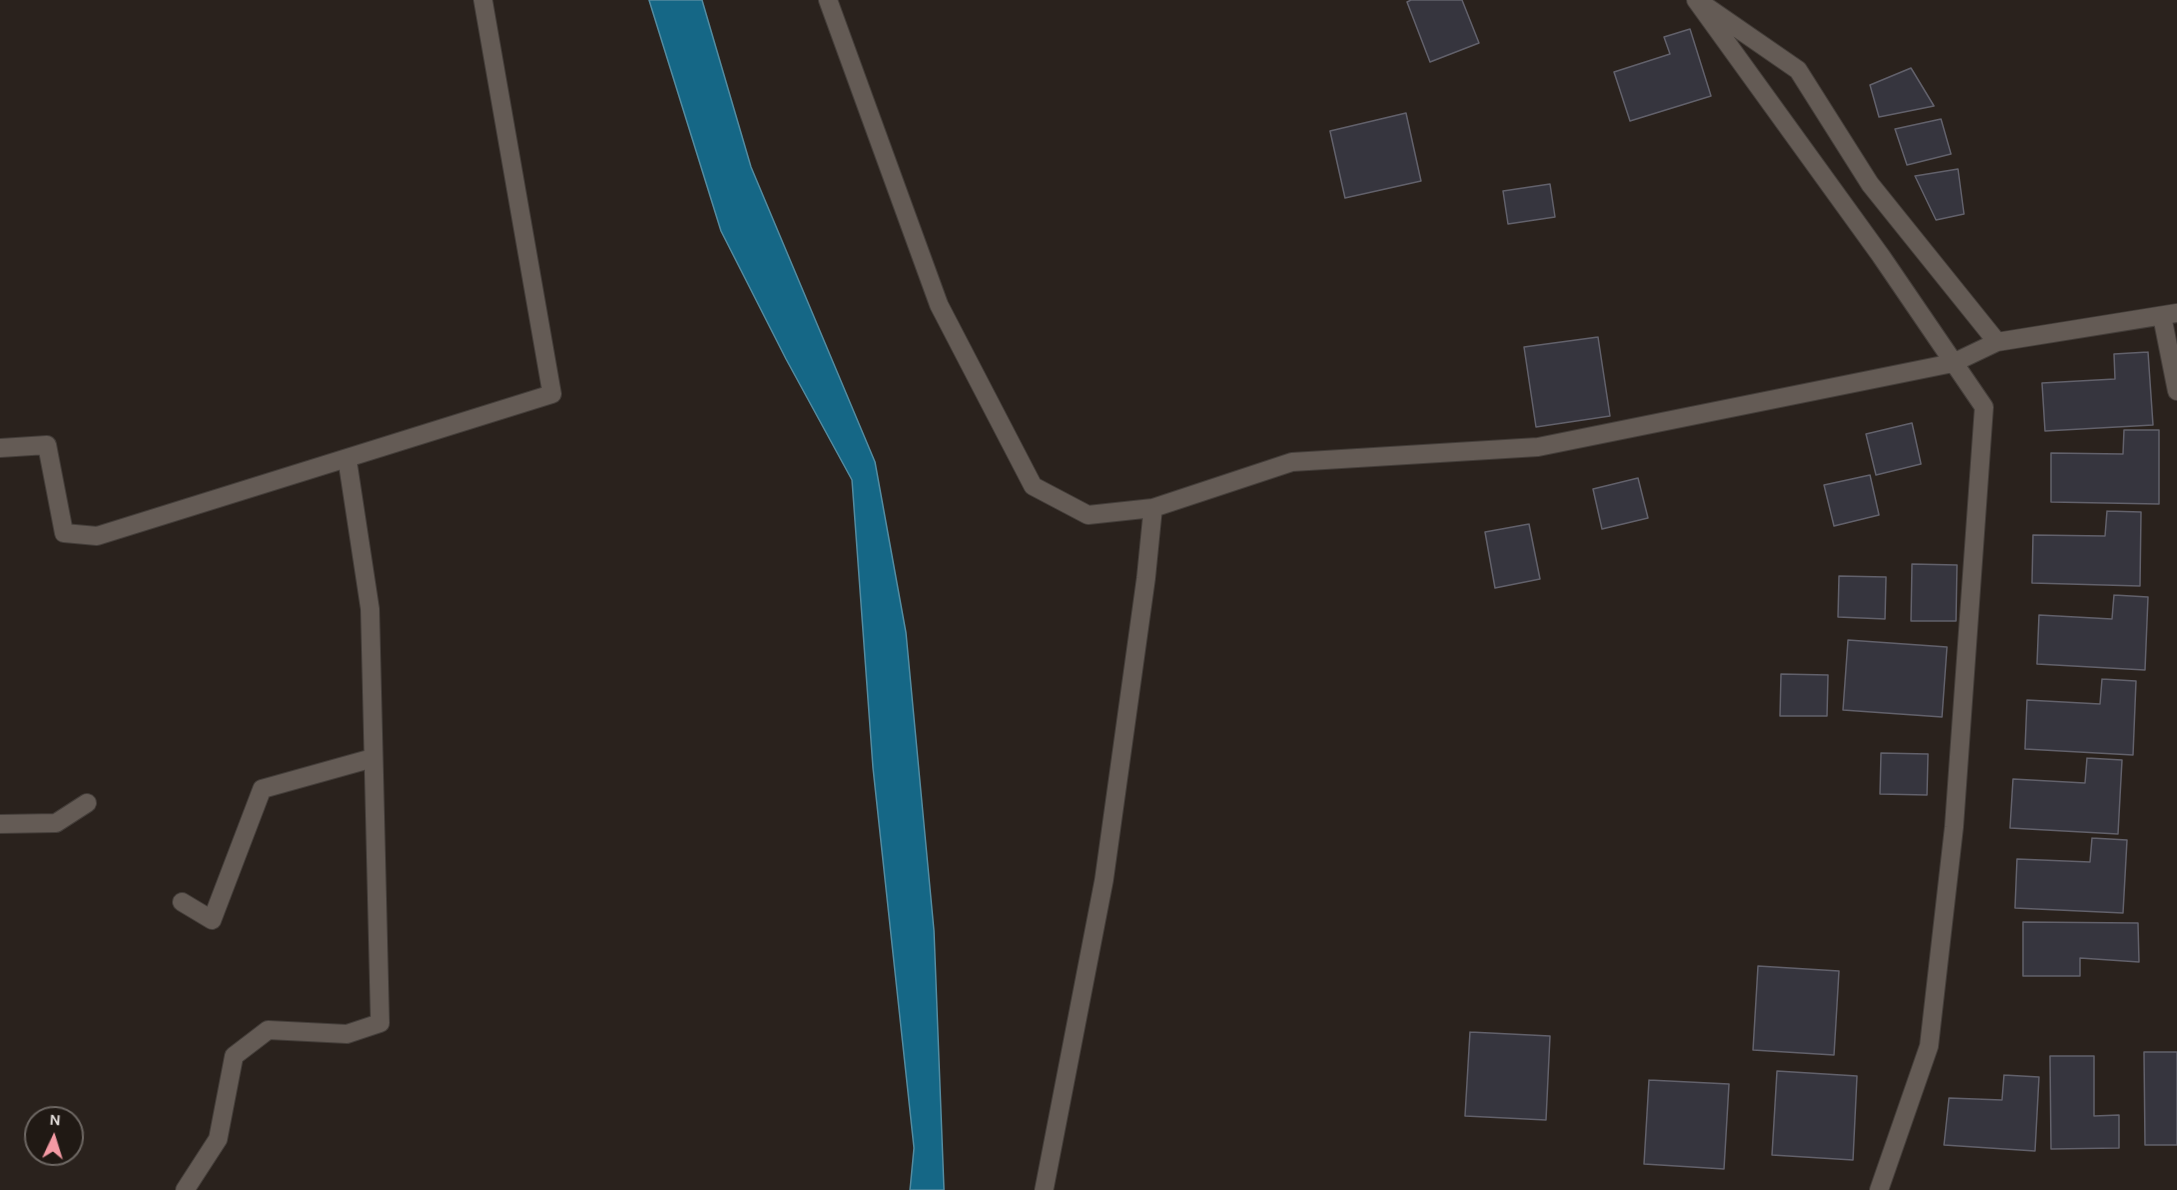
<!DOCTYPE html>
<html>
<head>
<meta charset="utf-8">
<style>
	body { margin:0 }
	#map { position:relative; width:2177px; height:1190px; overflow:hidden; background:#2a221d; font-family:Karla,sans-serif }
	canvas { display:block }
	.north { position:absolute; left:24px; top:1106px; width:60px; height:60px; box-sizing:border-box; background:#201914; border:2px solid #6e6864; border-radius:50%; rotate:4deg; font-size:16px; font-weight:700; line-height:24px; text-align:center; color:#e4dedb }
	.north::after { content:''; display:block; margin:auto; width:21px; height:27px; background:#f49aa4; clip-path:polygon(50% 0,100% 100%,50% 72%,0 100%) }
</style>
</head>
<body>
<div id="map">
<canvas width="2177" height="1190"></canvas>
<div class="north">N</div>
</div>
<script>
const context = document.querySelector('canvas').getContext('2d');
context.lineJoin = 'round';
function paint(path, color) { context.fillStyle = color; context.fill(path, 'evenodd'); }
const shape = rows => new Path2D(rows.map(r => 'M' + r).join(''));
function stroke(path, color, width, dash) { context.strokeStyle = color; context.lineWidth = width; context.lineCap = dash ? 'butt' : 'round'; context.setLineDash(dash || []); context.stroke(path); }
const water = shape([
	[649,0,702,0,751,167,875,462,906,633,934,931,944,1190,910,1190,914,1148,873,768,852,480,786,359,721,231,649,0]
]);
const building = shape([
	[1411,0,1462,0,1479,43,1430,62,1407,2,1411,0],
	[1690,29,1711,96,1630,121,1614,72,1670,54,1664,37,1690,29],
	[1911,68,1934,106,1879,117,1870,85,1911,68],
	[1406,113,1421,181,1345,198,1330,131,1406,113],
	[1941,119,1951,154,1907,165,1895,129,1941,119],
	[1958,169,1964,214,1936,220,1915,176,1958,169],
	[1550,184,1555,217,1508,224,1503,191,1550,184],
	[1598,337,1610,416,1536,427,1524,347,1598,337],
	[2148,352,2153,425,2045,431,2042,383,2115,379,2114,354,2148,352],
	[1912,423,1921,464,1876,475,1866,434,1912,423],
	[2124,430,2159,430,2159,504,2051,502,2051,453,2123,454,2124,430],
	[1870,475,1879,515,1834,526,1824,485,1870,475],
	[1638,478,1648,518,1602,529,1593,489,1638,478],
	[2107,511,2141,512,2140,586,2032,583,2033,535,2105,536,2107,511],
	[1529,524,1540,579,1495,588,1485,532,1529,524],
	[1912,564,1957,565,1956,621,1911,621,1912,564],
	[1839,576,1886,577,1885,619,1838,617,1839,576],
	[2114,595,2148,597,2145,670,2037,664,2039,615,2112,619,2114,595],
	[1848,640,1947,647,1942,717,1843,710,1848,640],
	[1781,674,1828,675,1827,716,1780,716,1781,674],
	[2102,679,2136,681,2133,755,2025,749,2027,700,2100,704,2102,679],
	[1881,753,1928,754,1927,795,1880,794,1881,753],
	[2087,758,2122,760,2118,834,2010,828,2013,779,2085,783,2087,758],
	[2092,838,2127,840,2123,913,2015,908,2017,859,2090,862,2092,838],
	[2023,922,2138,923,2139,962,2080,958,2080,976,2023,976,2023,922],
	[1758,966,1839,971,1834,1055,1753,1050,1758,966],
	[1470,1032,1550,1036,1546,1120,1465,1116,1470,1032],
	[2144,1052,2177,1052,2177,1145,2145,1145,2144,1052],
	[2050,1056,2094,1056,2094,1116,2119,1115,2119,1148,2051,1149,2050,1056],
	[1777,1071,1857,1076,1853,1160,1772,1155,1777,1071],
	[2004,1075,2039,1077,2035,1151,1944,1145,1949,1098,2002,1100,2004,1075],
	[1649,1080,1729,1084,1724,1169,1644,1164,1649,1080]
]);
const street = shape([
	[828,0,939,305,1033,486,1088,515,1153,508,1146,578,1104,880,1044,1190],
	[1696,0,1881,256,1984,407,1954,827,1929,1046,1879,1190],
	[1704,5,1798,70,1870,184,1997,342],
	[2162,316,2177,391],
	[0,448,47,445,64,533,97,536,347,458],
	[1153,508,1292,462,1538,447,1953,363,1997,342,2177,313],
	[0,824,56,823,87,803],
	[182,902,212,920,262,789,373,758],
	[185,1190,218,1139,234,1056,268,1030,347,1034,380,1023,370,609,347,458,552,394,483,0]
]);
paint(water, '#156786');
stroke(water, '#538ba0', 1.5);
paint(building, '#36353e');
stroke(building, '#62616b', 1.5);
stroke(street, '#443e3a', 20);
stroke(street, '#645b55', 18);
</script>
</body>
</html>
